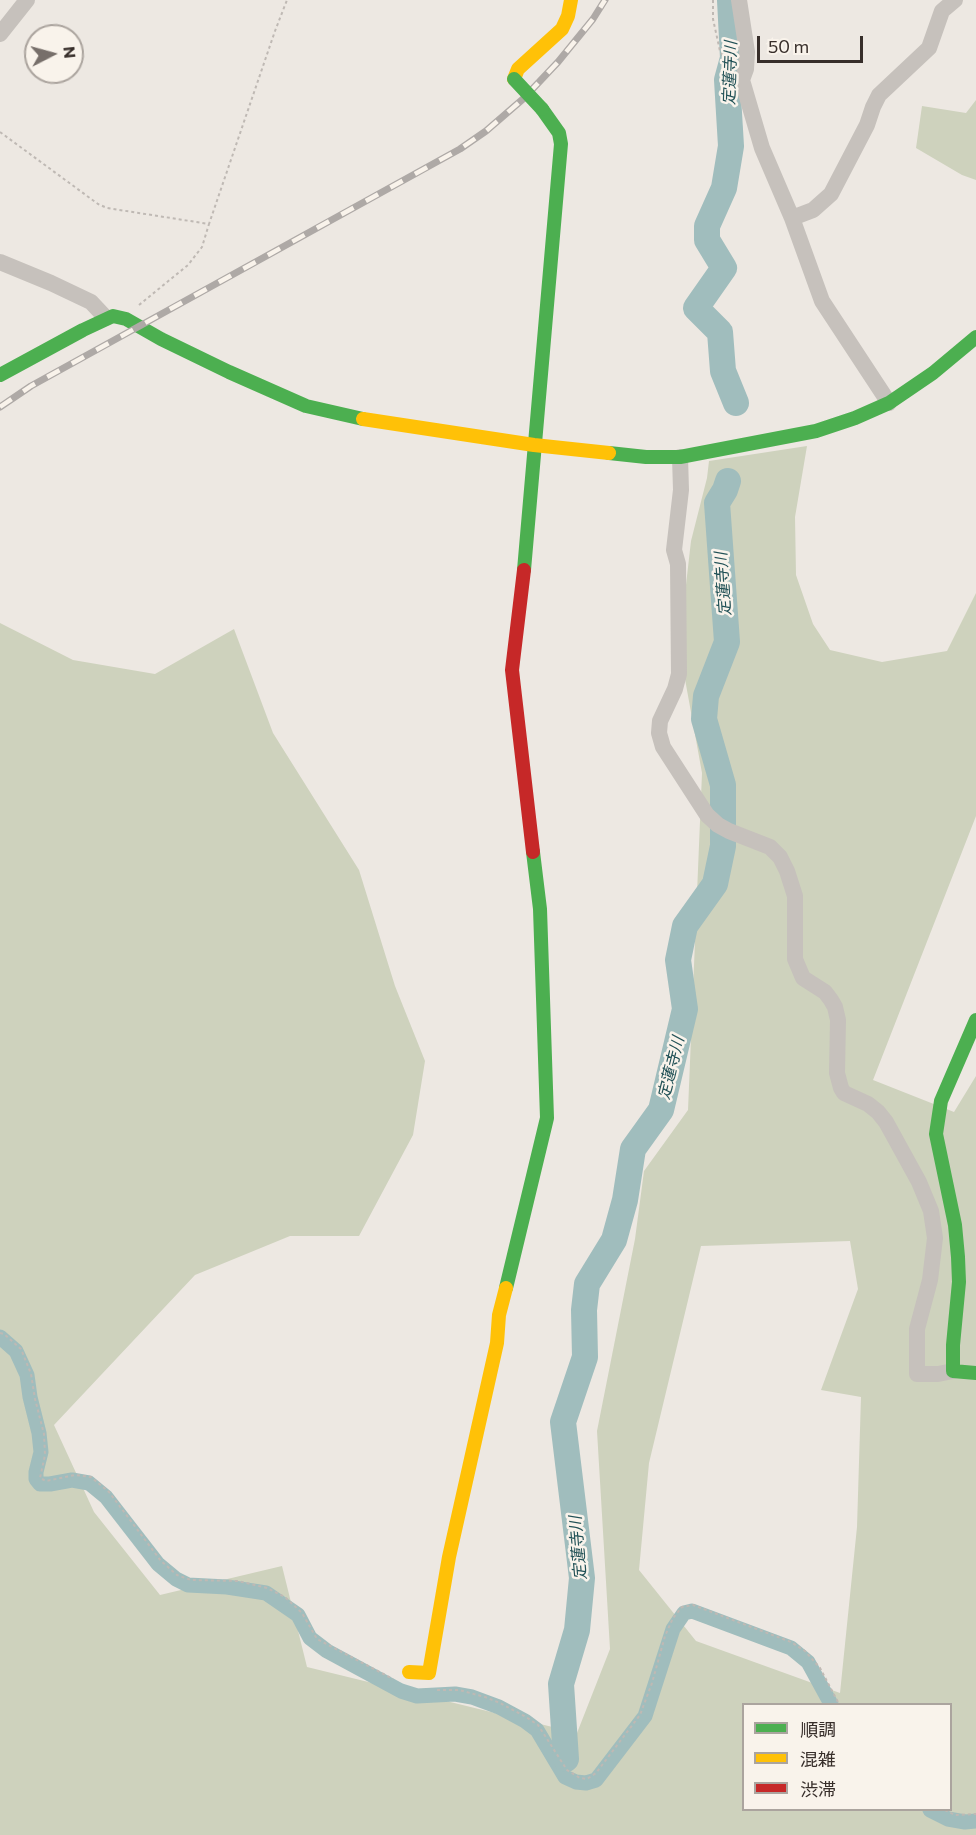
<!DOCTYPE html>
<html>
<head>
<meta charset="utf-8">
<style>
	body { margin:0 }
	#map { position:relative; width:976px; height:1835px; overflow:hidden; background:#ede8e2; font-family:Commissioner,"Noto Sans JP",sans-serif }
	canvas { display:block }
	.legend { position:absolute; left:742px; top:1703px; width:210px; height:108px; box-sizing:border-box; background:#f9f3eb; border:2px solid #aba49e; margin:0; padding:8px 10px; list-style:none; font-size:18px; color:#372e2a }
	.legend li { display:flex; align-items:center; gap:12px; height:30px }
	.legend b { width:30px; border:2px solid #aba49e }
	.north { position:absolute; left:24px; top:24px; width:60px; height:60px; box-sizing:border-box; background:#f9f3eb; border:2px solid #aba49e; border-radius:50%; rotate:84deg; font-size:16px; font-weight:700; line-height:24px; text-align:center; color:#372e2a }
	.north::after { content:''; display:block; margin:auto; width:21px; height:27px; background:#776f6a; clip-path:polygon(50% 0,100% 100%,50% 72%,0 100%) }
	.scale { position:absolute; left:757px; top:36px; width:106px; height:27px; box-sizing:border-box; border:3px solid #372e2a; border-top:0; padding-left:8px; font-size:18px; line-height:21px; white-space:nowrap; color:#372e2a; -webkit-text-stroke:4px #f9f3eb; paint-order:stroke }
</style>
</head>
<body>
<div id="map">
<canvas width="976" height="1835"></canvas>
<ul class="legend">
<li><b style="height:8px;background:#4caf50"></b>順調</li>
<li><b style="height:8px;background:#ffc107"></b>混雑</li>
<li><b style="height:8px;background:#c62828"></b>渋滞</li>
</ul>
<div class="north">N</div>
<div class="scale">50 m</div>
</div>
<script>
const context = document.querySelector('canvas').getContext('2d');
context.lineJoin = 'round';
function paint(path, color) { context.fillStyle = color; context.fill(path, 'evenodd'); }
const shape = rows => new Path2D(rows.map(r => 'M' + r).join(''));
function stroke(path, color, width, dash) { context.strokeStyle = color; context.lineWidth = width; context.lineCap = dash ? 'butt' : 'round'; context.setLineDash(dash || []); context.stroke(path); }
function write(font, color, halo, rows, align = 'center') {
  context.font = font + ' Commissioner,"Noto Sans JP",sans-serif'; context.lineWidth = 5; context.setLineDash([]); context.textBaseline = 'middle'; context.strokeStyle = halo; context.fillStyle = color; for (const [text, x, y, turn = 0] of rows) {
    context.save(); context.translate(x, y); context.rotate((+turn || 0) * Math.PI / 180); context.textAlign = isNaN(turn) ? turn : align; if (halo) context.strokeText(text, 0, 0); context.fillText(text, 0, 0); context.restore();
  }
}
const green = shape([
	[976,100,976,180,962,175,916,148,922,106,966,113],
	[807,446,795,517,796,575,813,624,830,650,882,662,947,651,976,593,976,816,873,1080,954,1112,976,1076,976,1835,0,1835,0,623,73,660,155,674,234,629,273,733,359,870,395,986,425,1061,413,1135,359,1236,290,1236,195,1275,54,1425,94,1512,160,1595,282,1566,307,1667,577,1733,610,1649,597,1431,635,1239,644,1171,688,1110,702,773,679,646,691,541,707,478,709,461],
	[850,1241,858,1289,821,1390,861,1397,857,1527,840,1693,696,1641,639,1570,649,1463,701,1246],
	[744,1704,950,1704,950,1810,744,1810]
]);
const canal = shape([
	[0,1337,16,1351,27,1375,30,1397,39,1433,41,1452,36,1472,36,1479,40,1484,50,1484,72,1480,89,1483,106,1497,158,1564,176,1579,188,1585,227,1587,266,1593,298,1615,310,1638,327,1651,401,1691,417,1696,455,1694,472,1697,499,1707,525,1721,537,1730,565,1777,576,1782,586,1783,596,1780,645,1716,673,1629,684,1613,692,1611,791,1648,808,1662,831,1704],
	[930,1810,948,1819,965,1822,976,1821]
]);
const river = shape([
	[730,0,733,58,727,80,731,146,724,188,707,226,707,240,724,268,696,308,720,332,723,371,736,403],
	[566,1759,561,1684,577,1630,582,1578,563,1422,585,1357,584,1310,587,1284,614,1240,625,1200,633,1149,661,1110,685,1009,678,960,685,926,715,884,723,846,723,785,704,719,706,696,727,642,717,503,725,490,728,481]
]);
const path = shape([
	[713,0,713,19,720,51,731,68],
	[0,132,98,204,107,208,209,224,275,31,287,0],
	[139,305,188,265,202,247,209,224],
	[0,1333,4,1334,21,1349,31,1374,35,1399,44,1434,45,1455,40,1478,46,1481,75,1475,91,1477,109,1492,161,1561,177,1575,191,1580,238,1581,267,1588,285,1597,302,1613,317,1639,393,1679],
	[437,1690,459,1690,485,1697,500,1703,526,1717,538,1725,567,1770,580,1778,587,1779,596,1773,640,1715,652,1683,665,1636,673,1618,682,1607,693,1605,791,1642,805,1651,820,1668,839,1704],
	[945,1810,955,1815,976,1814]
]);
const street = shape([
	[739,0,747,52,746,69,742,80,762,148,792,218,822,301,889,403],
	[0,34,27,0],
	[792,218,813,210,831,194,867,125,873,107,879,95,929,48,942,11,955,0],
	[0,262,51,283,91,302,106,318],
	[680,457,681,490,674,550,678,564,679,674,675,689,660,721,659,733,663,747,707,815,718,825,729,831,770,847,780,857,787,871,795,896,795,959,803,978,825,992,831,1000,835,1007,838,1020,837,1073,841,1088,844,1093,868,1104,878,1112,886,1122,919,1182,931,1211,935,1238,930,1280,917,1329,917,1374,938,1374,953,1371]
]);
const fast = shape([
	[0,375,83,330,113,316,126,319,161,339,229,372,306,406,363,419],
	[609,453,646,457,680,457,816,431,855,418,889,403,933,373,976,337],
	[524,570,561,144,559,133,542,109],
	[976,1020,941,1101,936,1134,955,1225,958,1257,959,1282,953,1345,953,1371,976,1373],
	[506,1288,547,1118,540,909,533,852]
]);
const slow = shape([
	[514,79,518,69,562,29,568,16,571,0],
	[363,419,534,445,609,453],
	[409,1672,429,1673,449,1557,497,1343,499,1315,506,1288]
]);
const jam = shape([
	[524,570,512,670,533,852]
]);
const rail = shape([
	[0,407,31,386,460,149,486,131,523,99,558,62,593,19,605,0]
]);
const fastBridge = shape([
	[514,79,542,109]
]);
const waterNames = [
	["定蓮寺川",730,73,-88],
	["定蓮寺川",723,584,-94],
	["定蓮寺川",671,1068,-76],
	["定蓮寺川",578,1548,-95]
];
paint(green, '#ced2bd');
stroke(canal, '#a0bdbd', 15);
stroke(river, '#a0bdbd', 26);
stroke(path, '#bfb9b4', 2, [3, 3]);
stroke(street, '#c6c1bc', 16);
stroke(fast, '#4caf50', 14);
stroke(slow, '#ffc107', 14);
stroke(jam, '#c62828', 14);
stroke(rail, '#aea9a6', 7);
stroke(rail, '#f9f3eb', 4.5, [14]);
stroke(fastBridge, '#4caf50', 14);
write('italic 16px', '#215156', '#f9f3eb', waterNames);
</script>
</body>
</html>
